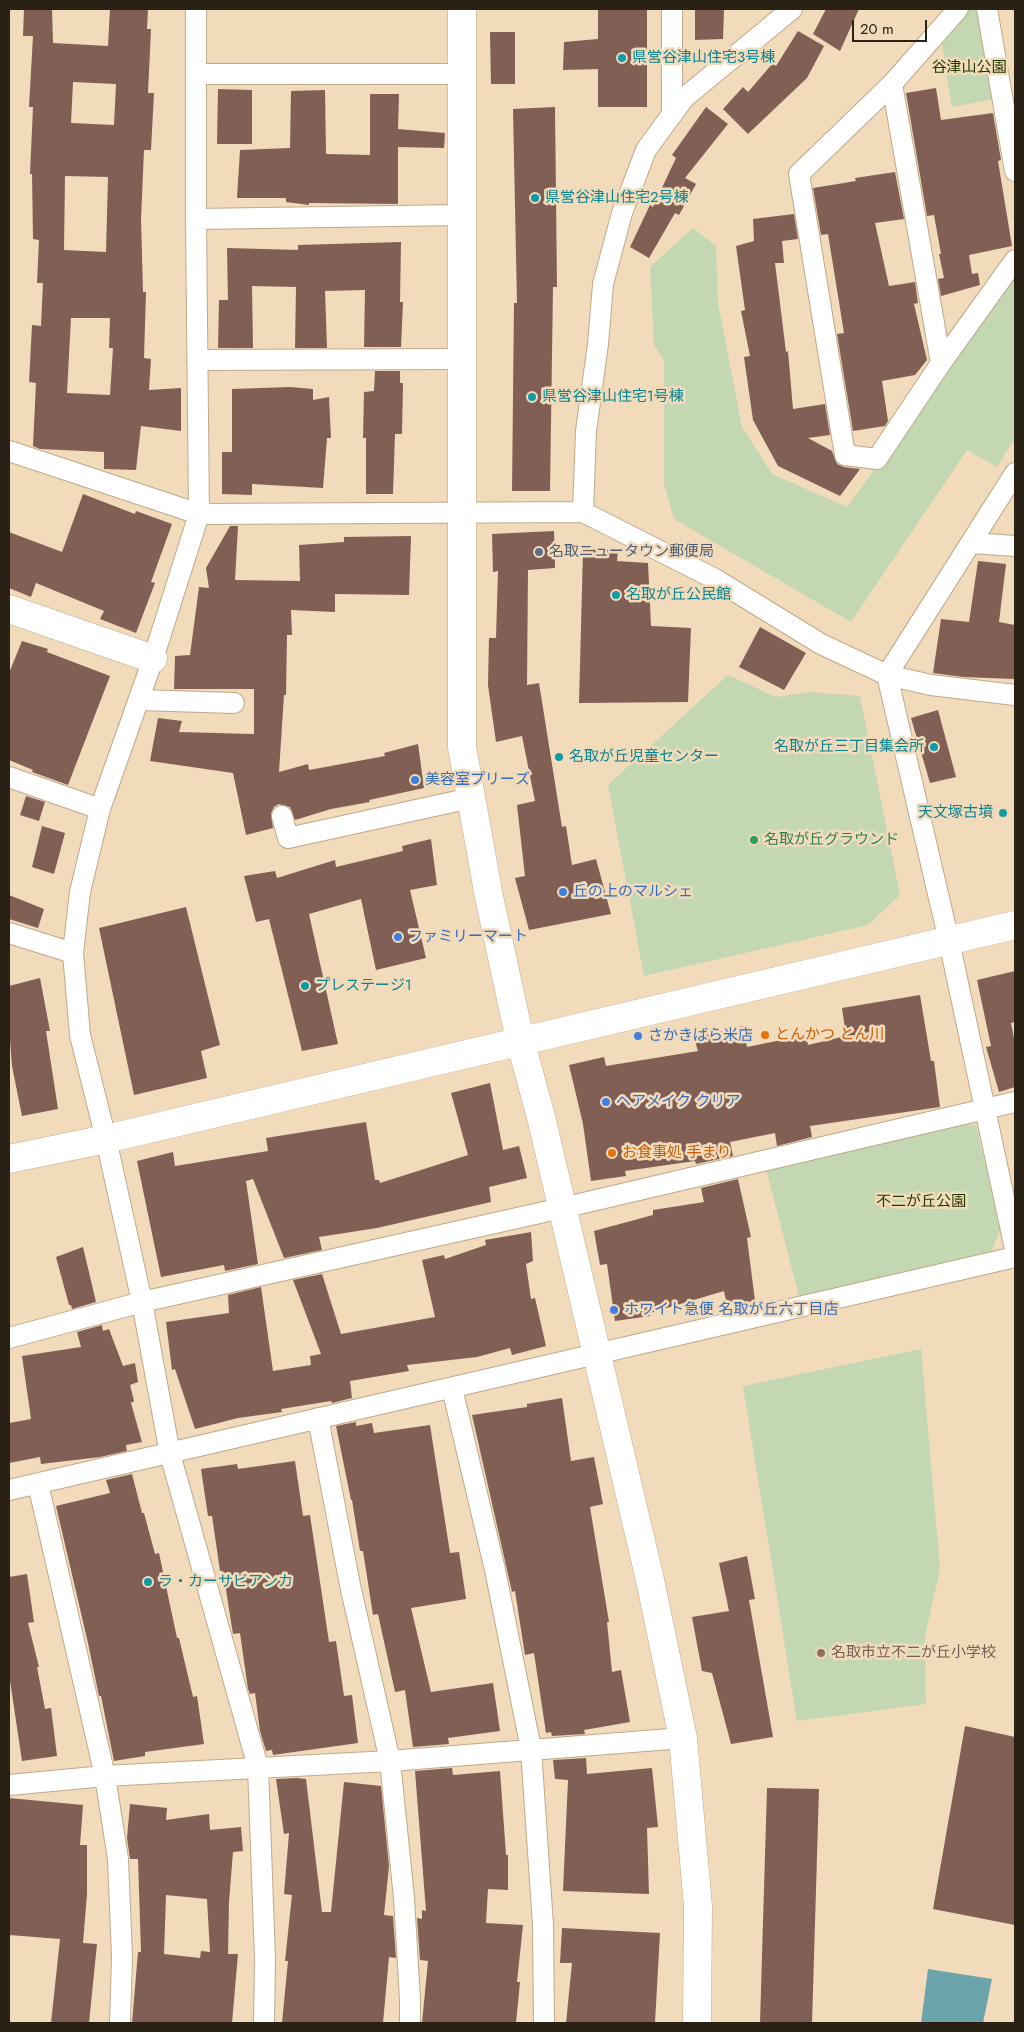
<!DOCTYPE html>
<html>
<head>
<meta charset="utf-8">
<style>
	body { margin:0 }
	#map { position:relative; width:1024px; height:2032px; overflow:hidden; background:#f1dbbb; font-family:Jost,sans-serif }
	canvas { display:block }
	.frame { position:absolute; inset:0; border:10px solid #292115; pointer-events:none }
	.scale { position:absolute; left:852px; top:20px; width:75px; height:22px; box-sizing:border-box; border:2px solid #292115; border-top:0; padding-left:6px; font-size:15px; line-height:18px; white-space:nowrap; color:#292115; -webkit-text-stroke:4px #f1dbbb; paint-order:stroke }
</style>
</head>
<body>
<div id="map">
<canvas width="1024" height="2032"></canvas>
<div class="frame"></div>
<div class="scale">20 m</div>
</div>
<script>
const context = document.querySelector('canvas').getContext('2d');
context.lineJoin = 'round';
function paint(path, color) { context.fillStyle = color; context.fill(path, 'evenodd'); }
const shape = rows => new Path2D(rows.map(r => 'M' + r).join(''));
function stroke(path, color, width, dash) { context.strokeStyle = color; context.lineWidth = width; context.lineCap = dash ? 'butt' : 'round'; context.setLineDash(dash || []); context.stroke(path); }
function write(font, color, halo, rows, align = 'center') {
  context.font = font + ' Jost,"Noto Sans JP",sans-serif'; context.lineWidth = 5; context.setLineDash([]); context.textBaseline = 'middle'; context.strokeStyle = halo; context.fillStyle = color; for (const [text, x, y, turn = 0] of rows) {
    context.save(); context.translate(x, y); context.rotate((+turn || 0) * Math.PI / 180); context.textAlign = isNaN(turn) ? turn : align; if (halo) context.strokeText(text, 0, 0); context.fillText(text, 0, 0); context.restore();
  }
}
const green = shape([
	[967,9,982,9,996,99,952,107,941,38],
	[693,228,716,246,718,303,742,427,772,474,847,507,1015,275,1015,438,997,467,967,450,851,622,674,519,664,484,664,360,654,345,650,267],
	[728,675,776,697,810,692,860,696,900,895,868,925,644,976,608,785],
	[962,1124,976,1125,1001,1228,990,1255,799,1296,766,1169],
	[921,1349,940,1569,925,1636,926,1704,797,1721,743,1386]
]);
const water = shape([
	[928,1969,992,1979,983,2023,921,2023]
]);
const building = shape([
	[24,9,52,9,53,43,108,46,110,9,148,9,147,29,151,29,148,93,154,93,151,150,144,150,141,219,143,292,146,292,144,358,151,359,149,390,181,388,181,431,141,426,136,470,104,469,104,452,40,449,33,446,36,383,29,382,32,325,41,326,43,283,37,283,39,240,33,239,32,174,30,174,33,107,29,107,33,36,23,36],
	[73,82,116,84,114,125,71,123],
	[65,176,108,177,106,252,64,250],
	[71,318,110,318,109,348,113,348,110,395,67,393],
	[598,9,647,9,647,107,598,107,598,69,563,70,564,42,598,39],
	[695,9,724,9,723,39,695,40],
	[826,9,859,9,840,51,813,34],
	[798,31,824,46,807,78,748,134,723,109,743,87,748,92,773,63,776,66],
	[490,32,515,32,515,84,491,84],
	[936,88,941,120,993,113,1001,160,998,161,1012,246,969,255,972,274,978,273,980,285,941,296,938,279,944,278,939,254,941,254,934,215,927,216,906,93],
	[218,89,252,90,252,144,217,144],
	[325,90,326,154,370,155,370,94,399,94,398,129,445,133,444,148,398,147,398,204,309,203,309,205,286,202,286,198,237,198,240,150,290,148,291,91],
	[555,107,557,287,553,287,550,491,512,491,514,303,517,303,513,109],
	[706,107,728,124,685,178,696,184,679,215,675,213,649,258,630,247,650,205,653,207,676,158,672,155],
	[895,172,904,219,875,223,889,286,915,282,918,303,914,304,927,360,915,375,882,381,888,421,885,426,853,431,837,334,844,333,828,234,821,235,813,188,856,181,855,178],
	[794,214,798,239,782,241,784,263,775,263,786,352,788,351,793,409,825,404,830,435,808,438,832,451,837,464,844,467,860,469,840,496,778,466,753,420,744,357,750,356,741,311,745,310,736,246,754,241,753,219],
	[401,242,400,302,403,302,401,347,364,347,365,290,325,291,327,348,295,348,296,287,252,286,253,348,218,348,219,300,228,300,227,248,298,250,298,245],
	[375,371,400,371,400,383,403,383,402,434,395,434,393,494,366,494,366,438,363,438,364,392,374,391],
	[290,387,313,389,313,400,329,397,331,438,327,438,323,488,252,484,252,495,222,494,222,452,232,452,232,389],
	[83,494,135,514,136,511,172,524,151,582,155,583,136,633,100,619,104,611,36,583,31,597,9,588,9,532,62,552],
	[230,526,238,526,235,580,300,581,299,545,344,542,344,537,411,536,409,595,335,594,335,612,291,610,292,635,287,635,286,695,284,695,279,772,308,764,309,770,385,756,384,753,418,744,424,788,369,800,370,802,331,809,295,820,290,807,279,804,274,807,271,813,273,828,246,835,233,773,150,761,158,718,182,721,179,732,254,734,254,689,174,689,175,656,190,655,199,587,209,588,206,568],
	[554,531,555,568,528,570,527,685,539,683,562,827,566,826,572,865,596,859,611,914,529,930,515,878,525,876,517,805,535,801,522,736,496,742,488,685,489,638,496,638,498,571,493,572,492,534],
	[618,549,617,561,648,563,651,626,691,628,688,702,579,703,583,550],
	[978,561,1006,564,999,622,1015,625,1014,679,963,677,933,673,941,619,969,622],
	[760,627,806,653,784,690,739,667],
	[22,641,48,649,47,652,110,676,68,785,32,772,33,770,9,760,9,673],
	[938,710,956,777,930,783,911,718],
	[26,796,45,802,39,821,20,815],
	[42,826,65,833,54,874,32,867],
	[431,839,437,885,410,890,426,958,376,970,361,899,309,914,338,1044,302,1051,269,919,256,922,244,876,275,871,277,878,335,860,336,867,403,851,402,846],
	[9,895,44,909,38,928,9,919],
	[186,907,220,1045,201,1051,207,1078,134,1095,99,928],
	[1015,971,1015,1022,1011,1023,1015,1043,1015,1087,999,1092,986,1047,991,1046,977,980],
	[40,978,50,1031,46,1031,58,1109,22,1116,12,1066,9,1027,9,986],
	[920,995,931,1061,934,1061,940,1107,810,1126,812,1137,777,1146,775,1133,730,1142,733,1156,696,1164,695,1161,625,1171,626,1176,591,1181,583,1124,569,1065,604,1057,606,1066,698,1051,694,1038,743,1026,747,1047,806,1035,808,1045,846,1036,842,1008],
	[490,1083,503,1150,519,1146,527,1178,489,1187,491,1202,377,1228,319,1237,322,1250,284,1258,253,1179,246,1181,258,1264,225,1271,224,1265,161,1277,137,1161,173,1152,175,1166,268,1151,266,1138,366,1122,375,1180,379,1180,380,1183,468,1155,451,1093],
	[738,1179,751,1237,747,1238,755,1301,727,1306,724,1291,650,1313,650,1316,615,1321,607,1264,600,1265,594,1231,653,1215,653,1210,704,1202,701,1188],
	[531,1232,533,1261,526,1264,531,1299,535,1298,546,1346,512,1355,510,1348,477,1357,407,1365,409,1371,350,1381,352,1398,332,1403,331,1401,281,1409,282,1412,238,1418,195,1429,175,1369,172,1370,166,1322,229,1313,228,1295,261,1287,273,1371,311,1365,310,1356,321,1354,293,1280,322,1274,341,1334,435,1317,422,1260,444,1255,445,1259,486,1245,485,1240],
	[83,1247,96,1302,72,1309,71,1305,69,1305,56,1257],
	[102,1325,103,1331,109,1329,123,1366,135,1363,138,1382,130,1385,134,1401,131,1403,142,1442,126,1445,127,1451,100,1457,41,1464,40,1457,9,1463,9,1423,31,1419,22,1356,81,1347,77,1332],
	[562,1398,571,1461,594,1457,603,1504,590,1507,609,1622,607,1622,612,1672,621,1670,630,1722,584,1730,585,1734,552,1736,551,1732,546,1733,534,1653,525,1655,515,1591,512,1592,472,1415,527,1407,527,1404],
	[356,1422,356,1426,372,1423,374,1433,430,1425,450,1553,459,1552,466,1599,411,1608,431,1692,493,1683,500,1731,448,1738,449,1744,413,1747,405,1690,395,1692,378,1614,373,1615,363,1551,360,1551,352,1500,351,1500,336,1426],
	[295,1461,303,1516,310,1515,329,1642,336,1641,344,1696,352,1695,358,1743,273,1755,272,1750,266,1751,260,1731,255,1693,250,1694,248,1689,240,1633,233,1634,223,1571,220,1571,212,1516,208,1516,201,1469,237,1464,238,1469],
	[132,1474,142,1513,144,1513,155,1554,159,1553,177,1638,179,1638,193,1697,197,1696,204,1744,145,1752,145,1756,114,1761,101,1696,99,1696,88,1643,56,1506,110,1493,106,1480],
	[747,1556,755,1599,749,1600,773,1737,731,1744,712,1673,702,1671,692,1617,729,1611,719,1563],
	[27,1574,34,1622,28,1623,39,1667,37,1667,45,1709,51,1708,57,1756,22,1761,9,1674,9,1577],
	[965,1726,1015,1737,1015,1925,933,1909],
	[586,1758,587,1774,652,1768,658,1827,647,1828,649,1894,563,1891,568,1780,555,1779,553,1760],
	[452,1768,453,1775,500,1771,506,1855,508,1855,508,1890,488,1889,486,1923,523,1925,517,1982,520,1982,516,2023,422,2023,428,1961,420,1960,417,1918,422,1919,422,1910,426,1911,415,1771],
	[297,1778,306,1779,322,1912,331,1912,344,1782,381,1786,389,1866,384,1915,393,1916,396,1958,389,1957,383,2023,282,2023,288,1961,285,1961,292,1895,284,1894,289,1833,284,1834,276,1779],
	[767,1788,819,1789,812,2023,760,2023],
	[9,1798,83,1805,80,1845,87,1845,87,1894,83,1943,97,1944,89,2023,51,2023,60,1939,9,1935],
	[130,1804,167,1808,166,1820,209,1814,210,1830,241,1827,243,1851,233,1852,229,1902,228,1954,238,1954,232,2023,132,2023,138,1952,141,1952,138,1859,130,1859,127,1838],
	[166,1895,207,1899,210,1952,201,1951,200,1958,164,1954],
	[562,1928,660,1933,655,2023,566,2023,572,1963,560,1963]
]);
const street = shape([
	[196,9,196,219,199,514,153,659,100,809,80,892,73,953,80,1035,106,1139,142,1302,170,1454,258,1767,265,1959,264,2023],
	[672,9,672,113],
	[958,9,892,84,799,174,845,455,877,459,941,363,1015,260],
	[987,9,1015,171],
	[197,74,462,74],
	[892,84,941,363],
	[196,219,461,215],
	[197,360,461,359],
	[9,451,199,514,583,512,715,579,821,644,887,675,931,685,1015,695],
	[1015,473,887,675,949,941,1015,1249],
	[583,512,586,431,598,344,603,284,622,213,646,150,684,98,792,9],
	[972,543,1015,546],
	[139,700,234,703],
	[9,777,100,809],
	[282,816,288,838,471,798],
	[9,933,73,953],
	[9,1338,142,1302,562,1208,1015,1102],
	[452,1388,495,1570,531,1749,543,1925,544,2023],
	[318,1418,350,1585,390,1761,404,1898,410,2000,410,2023],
	[38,1484,105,1776,118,1859,122,1957,120,2023],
	[9,1490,1015,1257],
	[9,1785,105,1776,390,1761,683,1738]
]);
const secondary = shape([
	[462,9,462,747,489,897,520,1040,541,1117,650,1580,683,1738,698,1906,697,2023],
	[9,609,153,659],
	[9,1159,106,1139,1015,925]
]);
const markers = [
	[622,58,5,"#0f9aa8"],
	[535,198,5,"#0f9aa8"],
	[532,397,5,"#0f9aa8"],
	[539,552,5,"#5c6f8a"],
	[616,595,5,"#0f9aa8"],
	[934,747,5,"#0f9aa8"],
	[559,757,5,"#0f9aa8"],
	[415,780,5,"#3f7fe0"],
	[1003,813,5,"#0f9aa8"],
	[754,840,5,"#2e9e5b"],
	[563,892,5,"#3f7fe0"],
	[398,937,5,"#3f7fe0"],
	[305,986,5,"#0f9aa8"],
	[765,1035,5,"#e8710a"],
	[638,1036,5,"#3f7fe0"],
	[606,1102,5,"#3f7fe0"],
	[612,1153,5,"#e8710a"],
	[614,1310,5,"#3f7fe0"],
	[148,1582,5,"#0f9aa8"],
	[821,1653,5,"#8d6e63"]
];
const cultureNames = [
	["県営谷津山住宅3号棟",632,58],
	["県営谷津山住宅2号棟",545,198],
	["県営谷津山住宅1号棟",542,397],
	["名取が丘公民館",626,595],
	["名取が丘三丁目集会所",924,747,"right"],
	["名取が丘児童センター",569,757],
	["天文塚古墳",993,813,"right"],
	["プレステージ1",315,986],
	["ラ・カーサビアンカ",158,1582]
];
const parkNames = [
	["谷津山公園",969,68],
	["不二が丘公園",921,1202]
];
const serviceNames = [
	["名取ニュータウン郵便局",549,552]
];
const shopNames = [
	["美容室プリーズ",425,780],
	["丘の上のマルシェ",573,892],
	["ファミリーマート",408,937],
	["さかきばら米店",648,1036],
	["ヘアメイク クリア",616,1102],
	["ホワイト急便 名取が丘六丁目店",624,1310]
];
const leisureNames = [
	["名取が丘グラウンド",764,840]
];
const foodNames = [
	["とんかつ とん川",775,1035],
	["お食事処 手まり",622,1153]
];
const educationNames = [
	["名取市立不二が丘小学校",831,1653]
];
paint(green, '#c3d8b2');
paint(water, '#6ca4ab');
paint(building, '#825f55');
stroke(street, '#bea98a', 22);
stroke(secondary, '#bea98a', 29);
stroke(street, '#fff', 20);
stroke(secondary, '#fff', 28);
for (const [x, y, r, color] of markers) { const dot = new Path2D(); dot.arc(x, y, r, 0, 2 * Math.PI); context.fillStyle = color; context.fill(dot); stroke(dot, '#f1dbbb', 2); }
write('15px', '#0d838f', '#f1dbbb', cultureNames, 'left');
write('15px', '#223b00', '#f1dbbb', parkNames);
write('15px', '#4e5e75', '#f1dbbb', serviceNames, 'left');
write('15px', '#366cbe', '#f1dbbb', shopNames, 'left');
write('15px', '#27864d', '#f1dbbb', leisureNames, 'left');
write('15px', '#c56008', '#f1dbbb', foodNames, 'left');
write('15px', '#785e54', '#f1dbbb', educationNames, 'left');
</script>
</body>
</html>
